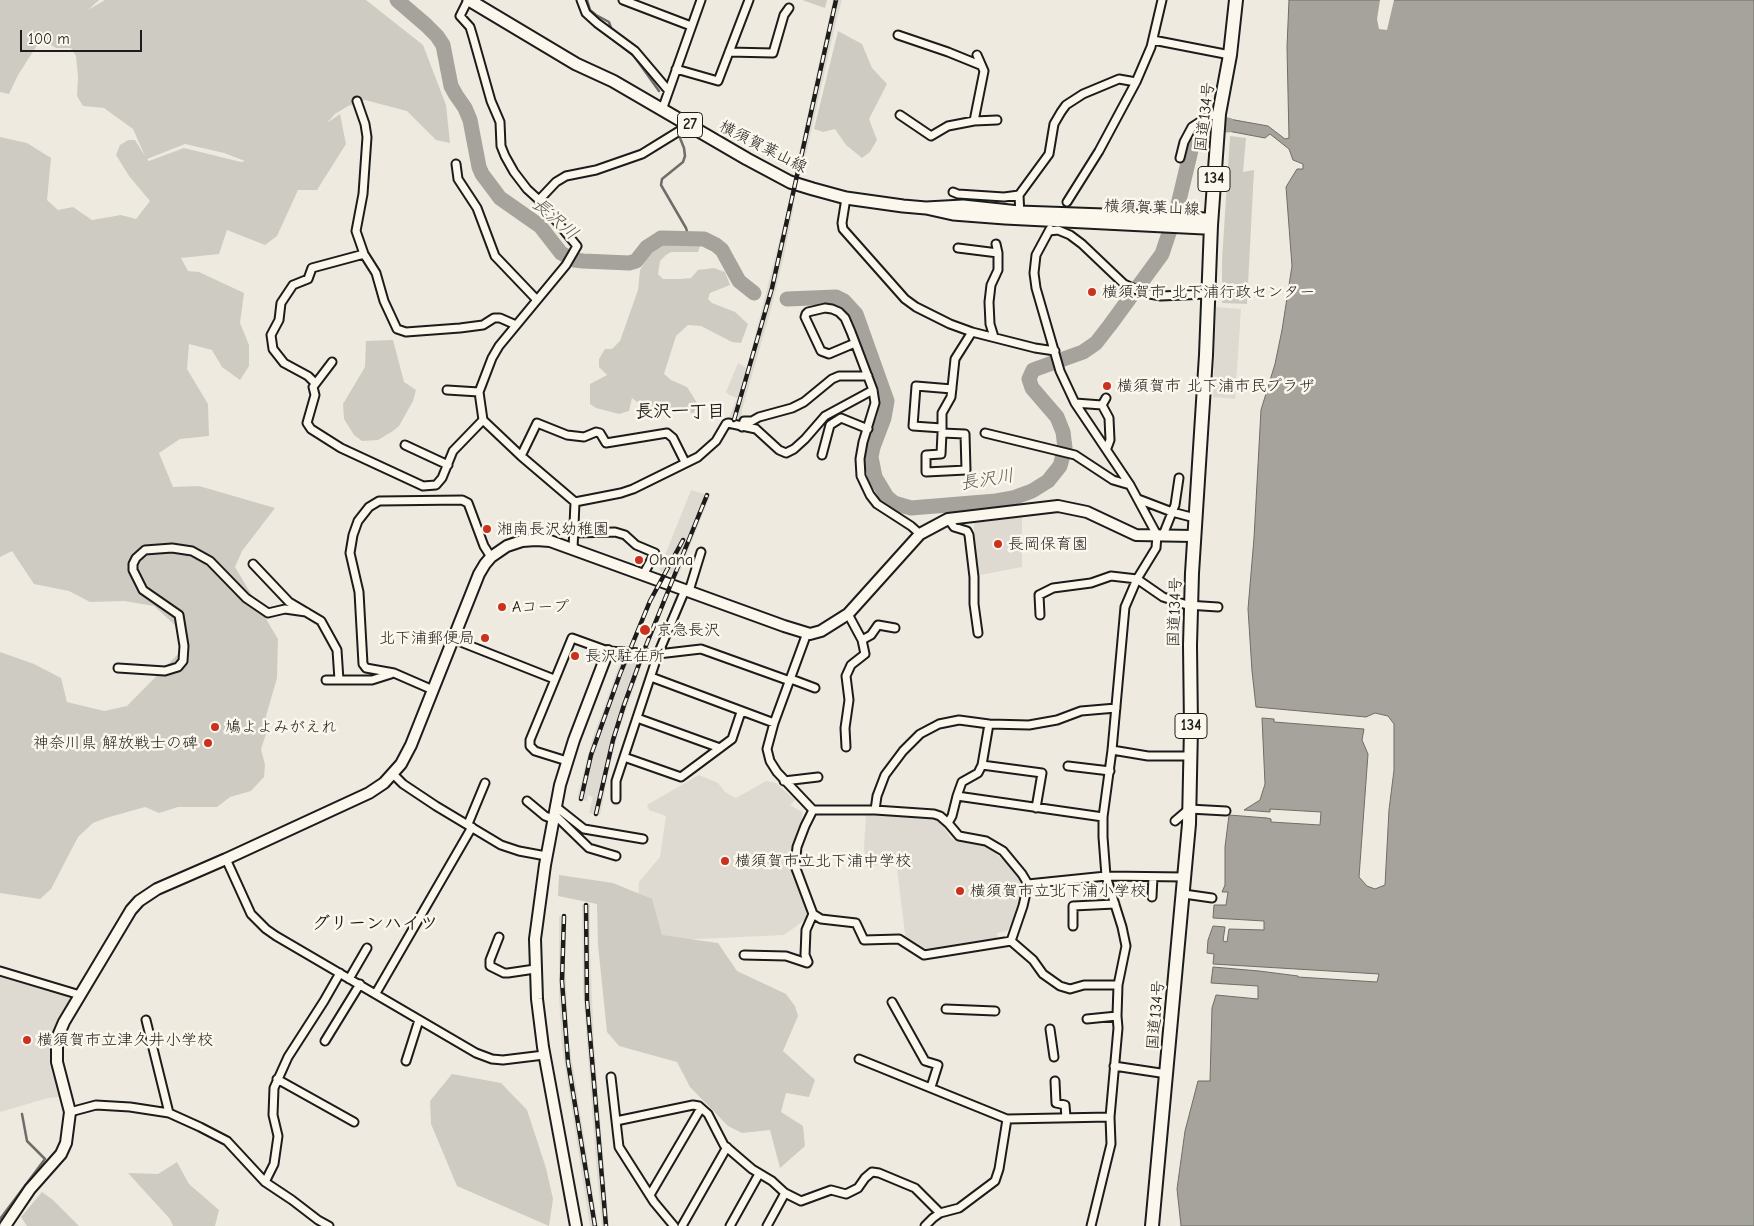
<!DOCTYPE html>
<html>
<head>
<meta charset="utf-8">
<style>
	body { margin:0 }
	#map { position:relative; width:1754px; height:1226px; overflow:hidden; background:#eeeadf; font-family:"Comic Neue",sans-serif }
	canvas { display:block }
	.scale { position:absolute; left:20px; top:30px; width:122px; height:22px; box-sizing:border-box; border:2px solid #1c1c1c; border-top:0; padding-left:6px; font-size:15px; line-height:18px; white-space:nowrap; color:#1c1c1c; -webkit-text-stroke:4px #fbf7ec; paint-order:stroke }
</style>
</head>
<body>
<div id="map">
<canvas width="1754" height="1226"></canvas>
<div class="scale">100 m</div>
</div>
<script>
const context = document.querySelector('canvas').getContext('2d');
context.lineJoin = 'round';
function paint(path, color) { context.fillStyle = color; context.fill(path, 'evenodd'); }
const shape = rows => new Path2D(rows.map(r => 'M' + r).join(''));
function stroke(path, color, width, dash) { context.strokeStyle = color; context.lineWidth = width; context.lineCap = dash ? 'butt' : 'round'; context.setLineDash(dash || []); context.stroke(path); }
function write(font, color, halo, rows, align = 'center') {
  context.font = font + ' "Comic Neue","Klee One",sans-serif'; context.lineWidth = 5; context.setLineDash([]); context.textBaseline = 'middle'; context.strokeStyle = halo; context.fillStyle = color; for (const [text, x, y, turn = 0] of rows) {
    context.save(); context.translate(x, y); context.rotate((+turn || 0) * Math.PI / 180); context.textAlign = isNaN(turn) ? turn : align; if (halo) context.strokeText(text, 0, 0); context.fillText(text, 0, 0); context.restore();
  }
}
const built = shape([
	[833,0,842,0,835,26,802,172,795,171],
	[788,206,794,206,783,260,770,313,742,410,741,422,729,418,737,398,729,395,726,392,738,363,747,368],
	[1216,307,1241,309,1235,399,1213,397],
	[691,490,710,496,678,576,659,570],
	[1022,517,1022,567,975,576,974,522],
	[622,658,642,664,619,730,609,769,600,815,589,813,593,797,588,795,587,801,577,798,592,740],
	[699,775,718,783,725,792,736,798,766,781,776,783,795,800,790,805,802,812,802,832,791,864,809,917,784,935,655,941,637,931,639,882,660,857,666,816,649,810,647,805],
	[883,813,938,818,950,837,954,840,984,844,1007,863,1021,881,1021,900,1023,901,1015,924,1006,931,997,933,998,940,926,953,906,941,896,861,867,867,864,848,866,814],
	[582,904,590,904,590,951,594,1045,609,1226,602,1226,596,1162,583,990],
	[559,916,567,916,565,965,569,1042,598,1226,590,1226,562,1047,559,997],
	[0,975,69,995,71,1002,56,1026,50,1053,61,1097,48,1098,0,1112]
]);
const green = shape([
	[0,0,99,0,88,10,105,0,366,0,423,45,446,105,450,143,436,140,407,111,365,100,348,106,335,114,327,123,340,114,346,144,317,190,298,190,277,236,265,245,227,230,219,254,181,258,188,271,199,272,244,293,240,323,249,345,249,366,240,380,222,367,212,350,189,344,187,369,208,404,209,436,180,439,159,453,173,487,199,486,275,508,242,551,235,567,278,639,277,678,266,716,268,728,261,749,265,765,264,777,251,791,230,797,217,807,178,807,159,813,145,807,106,818,93,823,78,837,51,889,40,899,0,893,0,652,34,664,61,678,67,702,104,711,127,706,180,652,176,626,154,606,124,601,90,602,69,591,34,584,12,551,0,557,0,137,27,143,51,158,47,200,58,210,73,207,92,220,121,215,136,219,150,201,129,176,116,155,120,145,128,140,135,140,145,156,133,129,104,108,83,106,77,96,78,77,76,56,71,48,56,48,41,39,18,75,9,94,0,92],
	[185,144,224,153,245,161,241,162,184,148,149,161,147,159],
	[802,0,827,0,825,8],
	[838,31,862,44,872,68,887,84,869,119,877,140,870,152,862,158,846,145,835,129,823,132,814,129],
	[1230,136,1246,138,1243,172,1254,170,1247,304,1222,303,1222,260],
	[673,242,700,246,698,252,671,252,666,255,660,261,658,274,663,279,680,279,691,278,698,270,714,268,725,272,730,285,710,293,708,299,712,303,735,312,748,324,741,343,732,342,701,326,688,325,676,336,664,374,671,380,687,387,699,406,693,413,668,407,642,406,632,398,629,411,619,414,596,408,590,404,590,384,607,375,599,367,599,359,605,349,612,349,620,341,638,290,640,270,651,252,660,243],
	[393,340,404,382,416,390,413,401,399,426,393,431,378,440,362,441,354,435,344,419,343,404,365,367,366,341],
	[559,875,613,883,652,899,662,935,718,943,737,971,786,994,795,1006,798,1016,783,1051,815,1080,809,1097,786,1093,781,1112,803,1126,805,1146,780,1168,770,1130,742,1133,728,1126,690,1087,677,1062,619,1046,607,1032,598,945,597,904,558,896],
	[452,1074,501,1083,527,1110,546,1168,553,1199,549,1226,457,1186,431,1124,430,1101],
	[177,1162,189,1184,219,1210,215,1226,173,1226,170,1219,128,1173,158,1174],
	[42,1192,53,1200,79,1226,27,1226,21,1217]
]);
const water = shape([
	[1289,0,1754,0,1754,1226,1181,1226,1177,1189,1185,1131,1198,1081,1210,1081,1212,1008,1216,995,1258,999,1258,986,1211,983,1213,967,1259,971,1298,976,1298,977,1377,982,1379,974,1213,964,1214,954,1207,953,1208,940,1213,926,1225,927,1223,941,1227,942,1229,929,1264,930,1264,921,1213,918,1214,905,1226,905,1228,892,1222,892,1225,885,1225,847,1229,815,1267,818,1271,819,1271,822,1320,825,1321,812,1270,809,1270,812,1244,810,1260,800,1265,784,1262,718,1274,719,1274,722,1364,729,1362,740,1368,754,1359,877,1367,886,1375,889,1385,885,1389,810,1394,770,1394,724,1388,716,1375,713,1366,717,1256,707,1252,671,1248,609,1254,538,1261,410,1275,364,1282,330,1292,266,1286,187,1297,169,1303,169,1303,164,1293,160,1289,149,1270,134,1265,138,1228,131,1229,119,1268,126,1285,139,1289,138,1287,47,1289,0]
]);
const pier = shape([
	[1380,0,1394,0,1387,30,1379,29,1377,19]
]);
const stream = shape([
	[587,0,590,10,596,15,609,22,611,28],
	[614,40,634,56,659,91],
	[680,138,684,148,685,156,683,162,662,179,661,185,686,228,689,238],
	[0,1219,45,1159,27,1141,22,1114]
]);
const river = shape([
	[397,0,426,25,437,36,443,45,451,86,456,95,465,108,470,120,479,167,482,174,500,198,540,226,561,253,574,260,583,261,629,263,636,261,647,247,661,238,704,239,716,245,722,250,739,281,754,293],
	[787,299,836,297,844,301,856,314,887,401,884,418,873,447,871,457,875,477,887,497,894,503,911,508,996,501,1013,498,1032,491,1048,481,1060,466,1065,448,1063,432,1057,417,1032,388,1029,379,1033,370,1083,352,1096,343,1110,325,1162,254,1177,209,1192,146,1203,127,1216,124,1228,125]
]);
const street = shape([
	[468,0,460,16,470,27,473,37,491,101,500,122,501,146,505,156,514,172,527,189,539,200,577,246,566,265,499,346,492,358,479,392,483,420,521,456,575,502,573,549],
	[581,0,586,13,597,23,635,51,668,90],
	[623,0,691,26],
	[898,35,948,52,980,65],
	[1153,40,1230,55],
	[729,52,773,53,784,15,789,8],
	[676,69,718,81,749,0],
	[357,101,365,124,367,137,363,194,356,231,364,254,376,273,384,301,397,329,406,332,460,328,483,325,494,318,500,318,516,325],
	[662,110,701,0],
	[900,115,931,136,948,126,974,121,984,71,977,55],
	[974,121,997,120],
	[1180,158,1184,142,1192,127,1209,116,1219,114],
	[456,164,458,179,477,208,495,256,537,300],
	[953,192,958,194,1004,197,1019,195],
	[846,198,842,223,843,229,905,299,916,307,950,324,972,332,1035,348,1055,351],
	[539,200,556,182,566,176,596,170,642,154,689,125],
	[1067,202,1099,151,1136,82,1151,47,1162,0],
	[1020,216,1019,195,1049,154,1054,124,1061,112,1066,105,1083,94,1119,79,1136,82],
	[1050,229,1036,255,1034,273,1036,288,1060,371,1075,403,1130,485,1157,535,1156,548,1137,579,1125,607,1112,750,1103,817,1103,837,1106,876,1122,927,1126,946,1118,985,1117,1016,1118,1028,1110,1117,1111,1144,1091,1226],
	[1049,231,1058,230,1070,235,1082,244,1124,284,1144,293,1161,296,1207,294],
	[958,248,998,253],
	[994,337,990,324,989,302,991,285,998,270,998,253,996,244],
	[855,343,829,354,821,351,805,317,806,314,808,312,825,308,832,309,839,312,845,318,851,332,873,390,875,403,863,442,860,459,861,476,870,495,877,504,911,526,920,534],
	[332,362,313,387,315,395,307,423,311,429,341,448,423,486,436,485,442,478,453,451,483,420],
	[315,383,308,376,284,363,273,349,271,335,279,320,281,303,293,285,308,279,312,268,364,254],
	[447,390,479,392],
	[1106,398,1102,405,1109,418,1110,440,1107,448],
	[1075,403,1102,405],
	[742,427,744,421,752,421,759,417,792,408,804,402,832,379,839,376,868,376],
	[942,428,913,426,916,386,952,389],
	[942,433,965,434,966,470,926,472,926,455,941,454,942,433,942,413,951,397,955,359,972,332],
	[985,433,1075,455,1113,480,1130,485],
	[405,445,448,465],
	[822,455,830,425,841,418,868,429],
	[521,456,537,423,567,435,584,437,596,432,600,433,606,443,667,433,673,438,685,462],
	[1138,499,1172,512,1195,518],
	[575,502,621,493,633,489,698,457,716,441,726,424,728,423,756,429,779,450,786,453,794,449,805,439,825,416,873,390],
	[948,519,954,527,967,531,969,535,974,577,974,604,978,633],
	[575,533,615,532,625,535,636,545,655,553,643,575],
	[1163,535,1175,505,1179,478],
	[253,564,289,602,321,621,337,650,339,680],
	[689,591,701,552],
	[1040,615,1039,595,1053,588,1091,583,1111,576,1137,579,1163,597,1187,605,1218,607],
	[807,633,774,723,767,749,770,761,777,772,813,810,875,810,934,814,940,816,948,823,959,836,986,841,1003,851,1022,874,1028,884,1023,906,1011,941],
	[453,639,554,679],
	[862,640,871,635,878,625,895,628],
	[118,668,165,671,178,667,183,661,184,646,179,615,143,590,133,570,133,564,136,558,145,550,172,548,192,551,210,561,246,598,268,613,285,609,306,612],
	[651,677,774,723],
	[791,679,815,688],
	[326,680,372,680,391,674],
	[433,690,394,673,366,668,363,664,359,592,350,553,353,535,358,521,369,507,379,501,462,500,468,503,484,546,491,557],
	[637,718,720,748],
	[846,747,845,728,849,700,846,676,851,665,865,654,862,640,848,614],
	[1112,750,1148,756,1191,756],
	[624,757,681,777,732,739,741,712],
	[567,761,535,751,530,746,530,740,572,638,608,651,658,654,701,649,790,681],
	[982,765,1042,773,1036,808],
	[1068,766,1110,771],
	[393,774,403,784,436,806,501,845,519,851,546,856],
	[784,781,818,777],
	[957,796,962,782,978,773,982,765,989,724],
	[616,799,616,781,658,654,685,590],
	[527,801,545,816,553,819],
	[555,806,584,829,643,839],
	[813,810,805,826,797,847,795,866,813,914,821,919,856,923,864,940,899,939,924,955,1011,941],
	[875,810,877,796,885,775,903,751,920,734,939,724,959,720,989,724,1029,725,1057,720,1081,711,1116,708],
	[554,814,589,848,616,856],
	[1175,821,1189,809,1226,811],
	[948,823,952,816,957,796,1103,817],
	[468,824,485,783],
	[226,859,251,914,266,929,276,936,476,1053,492,1059,503,1060,544,1055],
	[1028,884,1106,876,1185,877],
	[1184,894,1212,898],
	[1152,897,1153,877],
	[1073,926,1073,906,1115,904],
	[499,937,490,960,490,966,504,973,508,973,535,969],
	[1011,941,1033,960,1043,974,1060,986,1070,989,1084,985,1118,985],
	[744,955,786,956,807,963,808,962,805,955,806,930,813,914],
	[0,971,80,995],
	[349,979,367,948],
	[376,993,472,827],
	[892,1002,925,1061,938,1065,931,1087],
	[946,1009,995,1011],
	[1087,1019,1117,1016],
	[146,1020,169,1113],
	[1050,1029,1054,1057],
	[325,1041,360,984],
	[859,1059,1007,1119,1110,1117],
	[406,1061,419,1020],
	[1114,1066,1167,1074],
	[611,1077,619,1147,654,1202,674,1226],
	[277,1079,354,1122],
	[1055,1081,1056,1103,1065,1105,1066,1117],
	[70,1112,96,1105,130,1107,169,1113,200,1127,227,1141,265,1182,292,1200,318,1220,329,1226],
	[616,1121,693,1105,699,1106,708,1114,724,1145,752,1169,772,1181,785,1193,767,1226],
	[265,1182,274,1164,278,1136,273,1115,274,1088,288,1057,324,1001,340,973],
	[785,1193,801,1201,831,1190,846,1194,858,1188,865,1178,872,1172,879,1173,915,1188,940,1213],
	[650,1195,701,1108],
	[682,1226,727,1147],
	[730,1226,759,1174],
	[925,1226,933,1218,940,1213,959,1208,995,1181,999,1169,1007,1119]
]);
const secondary = shape([
	[5,1226,30,1189,61,1154,66,1143,70,1112,57,1062,57,1048,58,1036,64,1022,131,910,139,901,157,889,226,859,369,793,384,783,401,764,411,745,479,574,485,564,491,557,507,546,522,541,536,540,550,541,784,626,810,634,821,631,848,614,920,534,948,519,1058,506,1087,512,1136,535,1194,536],
	[576,1226,543,1047,537,999,535,939,545,865,560,785,574,740,608,651]
]);
const primary = shape([
	[469,0,576,64,613,81,747,159,790,182,813,189,846,198,903,206,926,208,963,206,1019,212,1189,218,1205,219,1211,225,1204,228,1005,218,953,214,926,208]
]);
const highway = shape([
	[1152,1226,1189,824,1191,727,1190,645,1192,573,1206,355,1211,225,1219,114,1230,55,1236,0]
]);
const rail = shape([
	[734,420,772,288,836,0],
	[581,799,591,755,620,674,650,601,683,540],
	[596,814,613,740,624,705,643,653,707,495],
	[586,905,587,1000,606,1226],
	[564,916,562,981,568,1062,595,1226]
]);
const markers = [
	[1092,292,5,"#c8321e"],
	[1107,386,5,"#c8321e"],
	[487,529,5,"#c8321e"],
	[998,544,5,"#c8321e"],
	[639,560,5,"#c8321e"],
	[502,607,5,"#c8321e"],
	[645,630,6,"#c8321e"],
	[485,638,5,"#c8321e"],
	[575,656,5,"#c8321e"],
	[215,727,5,"#c8321e"],
	[208,743,5,"#c8321e"],
	[725,861,5,"#c8321e"],
	[960,891,5,"#c8321e"],
	[27,1040,5,"#c8321e"]
];
const shields = [
	[690,125,25],
	[1214,179,32],
	[1191,726,32]
];
const shieldNames = [
	["27",690,125],
	["134",1214,179],
	["134",1191,726]
];
const streetNames = [
	["国道134号",1205,117,-83],
	["横須賀葉山線",763,147,27],
	["横須賀葉山線",1152,208,2],
	["国道134号",1175,612,-88],
	["国道134号",1156,1015,-85]
];
const poiNames = [
	["横須賀市 北下浦行政センター",1102,292],
	["横須賀市 北下浦市民プラザ",1117,386],
	["湘南長沢幼稚園",497,529],
	["長岡保育園",1008,544],
	["Ohana",649,560],
	["Aコープ",512,607],
	["京急長沢",656,630],
	["北下浦郵便局",475,638,"right"],
	["長沢駐在所",585,656],
	["鳩よよみがえれ",225,727],
	["神奈川県 解放戦士の碑",198,743,"right"],
	["横須賀市立北下浦中学校",735,861],
	["横須賀市立北下浦小学校",970,891],
	["横須賀市立津久井小学校",37,1040]
];
const waterNames = [
	["長沢川",555,219,41],
	["長沢川",987,480,-9]
];
const neighbourhoodNames = [
	["長沢一丁目",680,412],
	["グリーンハイツ",375,924]
];
paint(built, '#dedad1');
paint(green, '#ceccc2');
paint(water, '#a6a39d');
stroke(water, '#6f6d69', 1);
paint(pier, '#eeeadf');
stroke(stream, '#6f6d69', 2.5);
stroke(river, '#a6a39d', 15);
stroke(street, '#1c1c1c', 11);
stroke(secondary, '#1c1c1c', 14);
stroke(primary, '#1c1c1c', 15);
stroke(highway, '#1c1c1c', 16);
stroke(street, '#fbf7ec', 7);
stroke(secondary, '#fbf7ec', 10);
stroke(primary, '#fbf7ec', 11);
stroke(highway, '#fbf7ec', 12);
stroke(rail, '#1c1c1c', 4.5);
stroke(rail, '#fbf7ec', 2.5, [8]);
for (const [x, y, r, color] of markers) { const dot = new Path2D(); dot.arc(x, y, r, 0, 2 * Math.PI); context.fillStyle = color; context.fill(dot); stroke(dot, '#fbf7ec', 2); }
for (const [x, y, w] of shields) { const box = new Path2D(); box.roundRect(x - w / 2, y - 12.5, w, 25, 4); context.fillStyle = '#fbf7ec'; context.fill(box); stroke(box, '#1c1c1c', 1); }
write('bold 15px', '#1c1c1c', null, shieldNames);
write('16px', '#1c1c1c', '#fbf7ec', streetNames);
write('16px', '#1c1c1c', '#fbf7ec', poiNames, 'left');
write('italic 18px', '#5a5956', '#fbf7ec', waterNames);
write('bold 18px', '#1c1c1c', '#fbf7ec', neighbourhoodNames);
</script>
</body>
</html>
